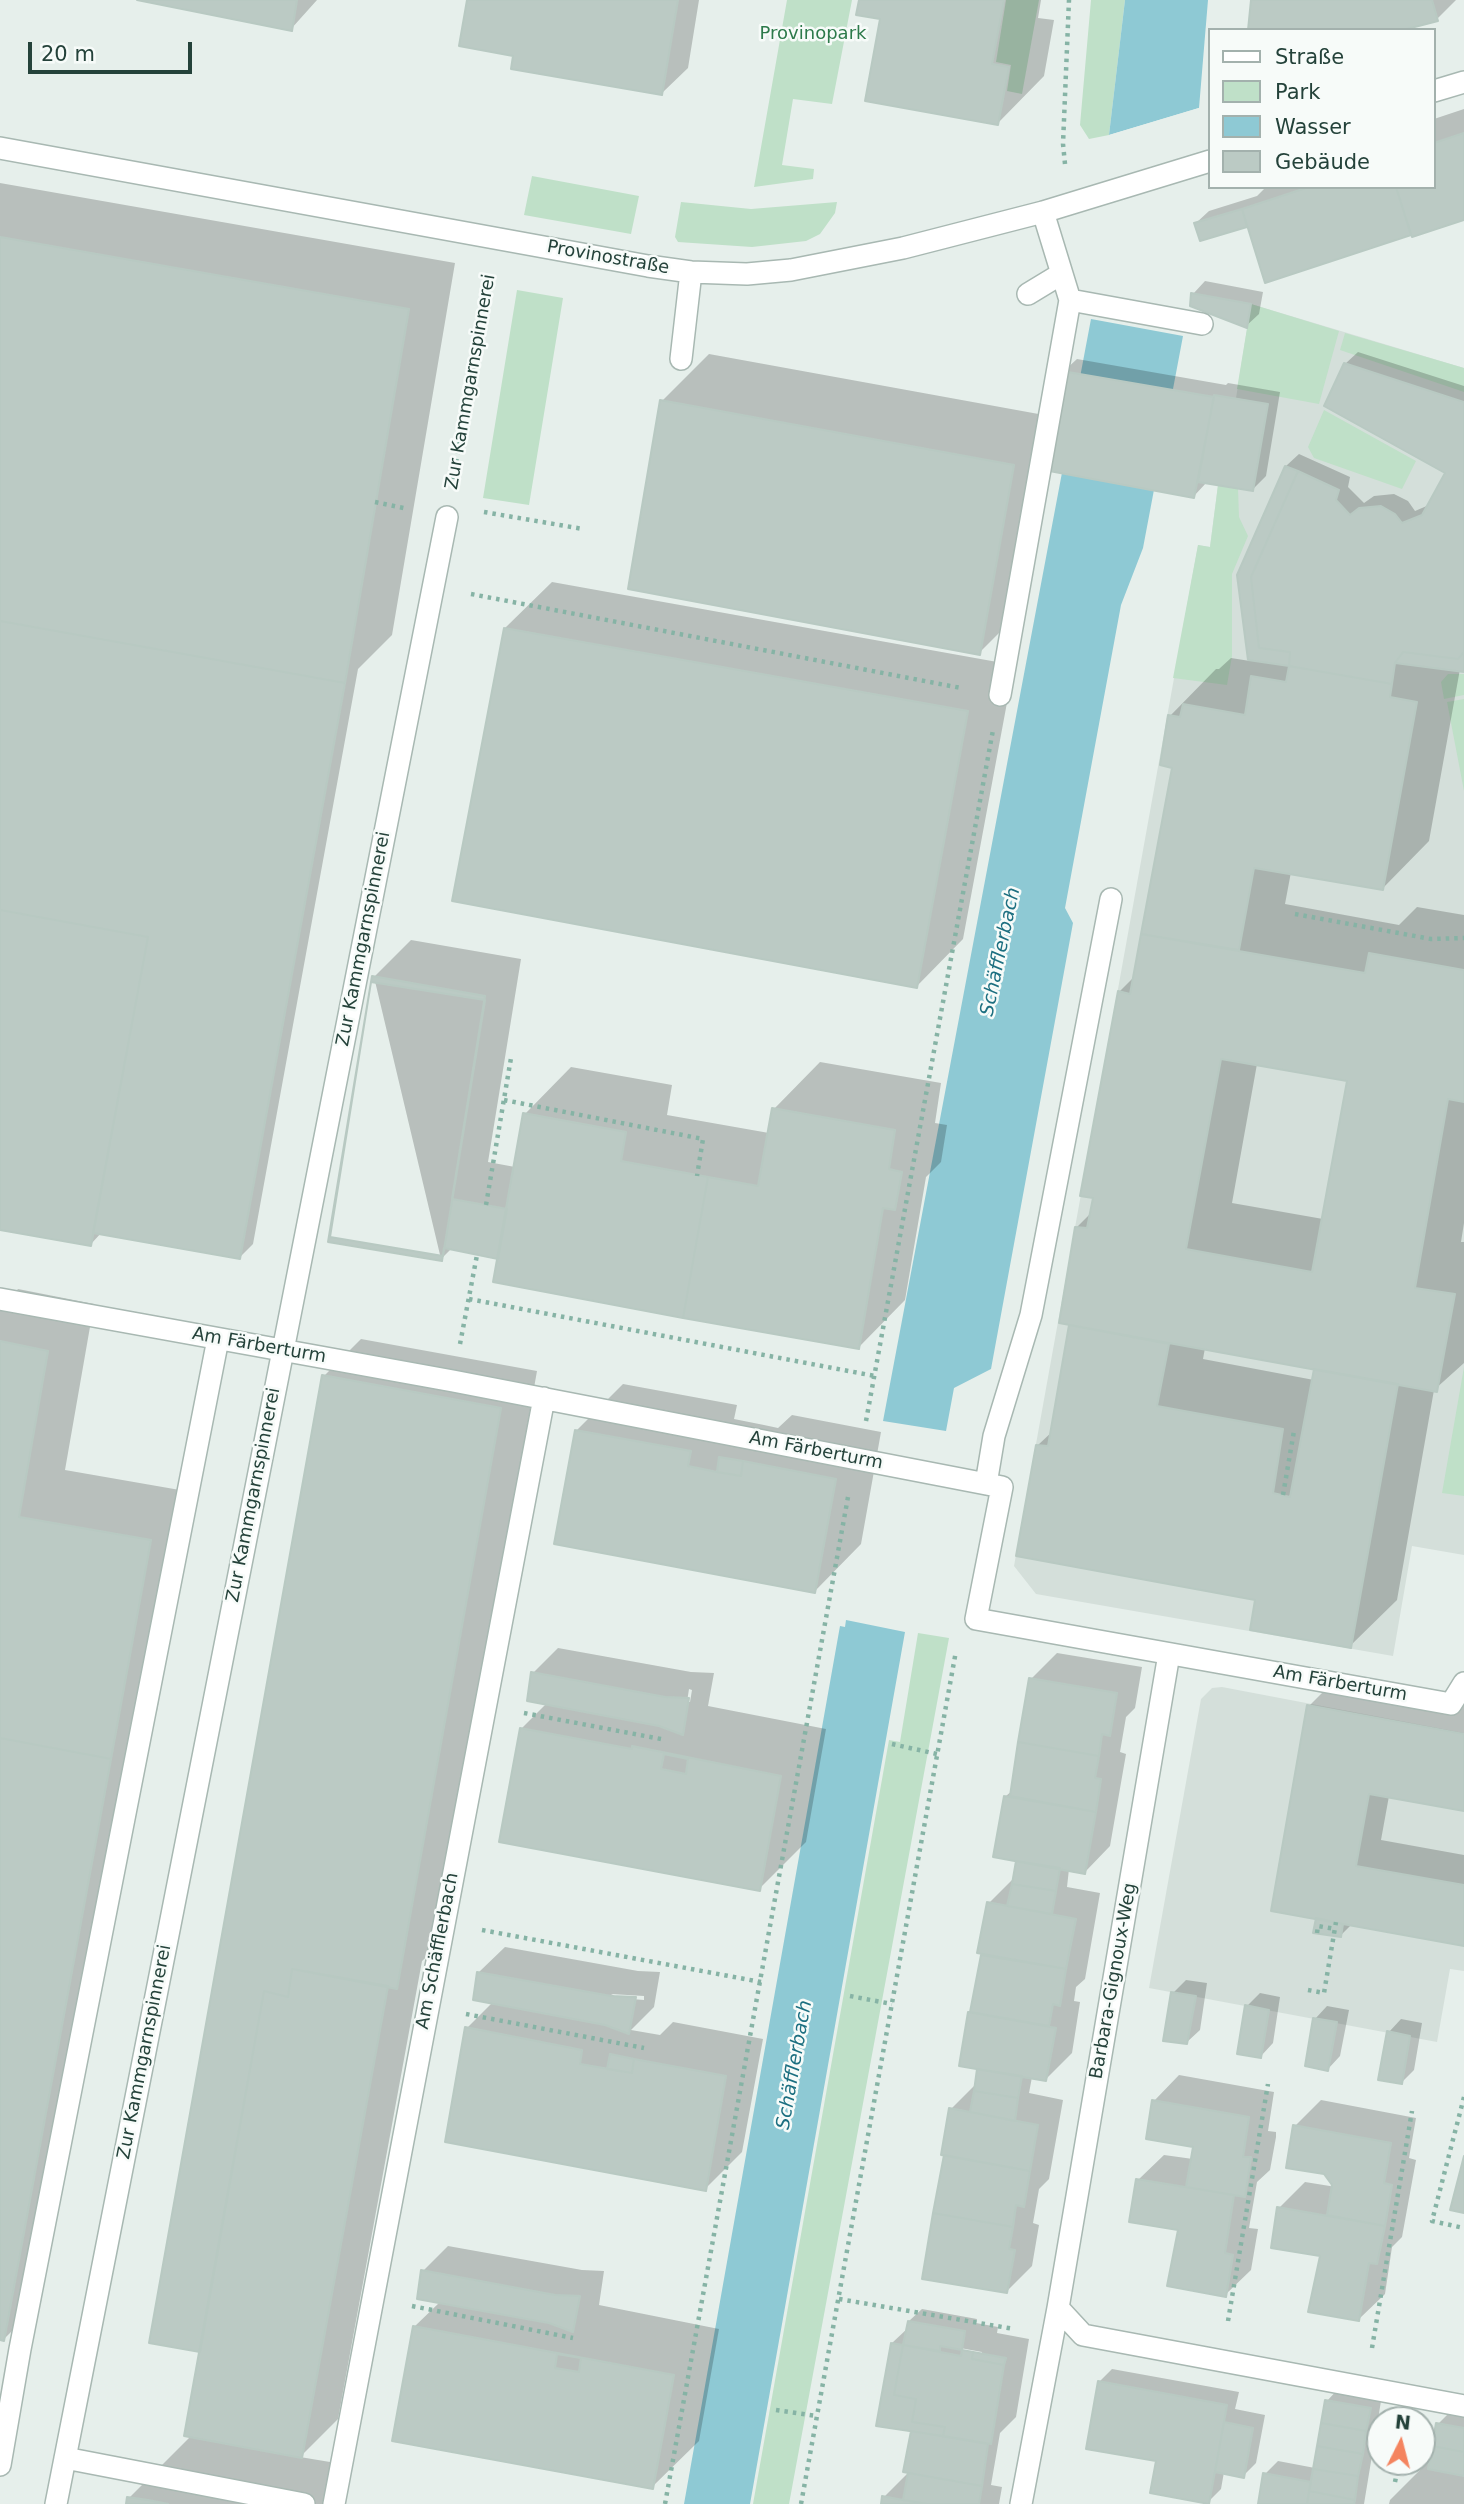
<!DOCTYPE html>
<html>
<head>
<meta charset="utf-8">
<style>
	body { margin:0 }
	#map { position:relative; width:1464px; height:2504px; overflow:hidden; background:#e6efeb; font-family:"DejaVu Sans",sans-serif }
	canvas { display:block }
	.legend { position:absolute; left:1208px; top:28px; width:228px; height:161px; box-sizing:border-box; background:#f7fbf9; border:2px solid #a3b1ad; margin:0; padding:9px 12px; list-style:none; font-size:21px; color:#24423a }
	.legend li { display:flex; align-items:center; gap:14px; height:35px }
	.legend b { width:35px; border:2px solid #a3b1ad }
	.north { position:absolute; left:1366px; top:2406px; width:70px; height:70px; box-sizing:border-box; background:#f7fbf9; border:2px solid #a3b1ad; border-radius:50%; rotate:6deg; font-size:19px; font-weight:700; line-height:28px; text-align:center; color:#24423a }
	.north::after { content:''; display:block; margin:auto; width:24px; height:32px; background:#f4845f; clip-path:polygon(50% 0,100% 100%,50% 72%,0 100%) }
	.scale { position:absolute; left:28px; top:42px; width:164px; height:32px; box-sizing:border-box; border:4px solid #24423a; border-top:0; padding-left:9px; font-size:21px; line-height:24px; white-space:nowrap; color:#24423a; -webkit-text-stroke:5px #f7fbf9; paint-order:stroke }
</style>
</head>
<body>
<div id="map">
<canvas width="1464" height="2504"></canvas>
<ul class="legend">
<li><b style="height:9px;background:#fff"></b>Straße</li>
<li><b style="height:19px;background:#bfe0c8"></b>Park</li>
<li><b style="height:19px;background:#8ec9d4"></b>Wasser</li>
<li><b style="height:19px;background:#bbcac4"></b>Gebäude</li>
</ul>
<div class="north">N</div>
<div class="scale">20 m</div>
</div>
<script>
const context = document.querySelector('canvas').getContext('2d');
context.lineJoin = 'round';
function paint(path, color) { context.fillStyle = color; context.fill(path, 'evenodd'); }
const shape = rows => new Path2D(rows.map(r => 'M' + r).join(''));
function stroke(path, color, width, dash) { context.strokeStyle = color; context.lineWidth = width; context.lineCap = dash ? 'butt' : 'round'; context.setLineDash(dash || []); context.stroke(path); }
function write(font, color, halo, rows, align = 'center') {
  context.font = font + ' "DejaVu Sans",sans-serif'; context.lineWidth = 5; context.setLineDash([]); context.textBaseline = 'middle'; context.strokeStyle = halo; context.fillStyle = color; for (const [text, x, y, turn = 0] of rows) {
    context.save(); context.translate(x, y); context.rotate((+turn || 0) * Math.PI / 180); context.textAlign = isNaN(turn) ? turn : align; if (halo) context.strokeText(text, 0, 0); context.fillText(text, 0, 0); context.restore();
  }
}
const built = shape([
	[1251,304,1464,368,1464,1555,1412,1546,1393,1656,1036,1594,1014,1566,1198,545,1210,547,1218,485,1253,490,1268,404,1236,398],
	[1222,1687,1464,1733,1464,1971,1450,1969,1437,2042,1149,1988,1201,1699,1212,1688]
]);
const green = shape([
	[787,0,852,0,832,104,793,99,782,165,814,169,813,179,754,187],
	[1006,0,1039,0,1022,94,1007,91,1011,65,996,62],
	[1091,0,1125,0,1109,135,1089,139,1080,125],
	[532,176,639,196,631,234,524,215],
	[681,202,751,209,837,202,835,213,820,234,806,241,752,247,678,242,675,237],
	[517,290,563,298,529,505,483,498],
	[1251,304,1339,331,1319,404,1237,389],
	[1345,333,1464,368,1464,392,1340,350],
	[1324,410,1416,461,1402,489,1314,458,1308,447],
	[1218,485,1238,488,1239,517,1248,536,1232,574,1232,656,1227,685,1173,678,1198,545,1210,547],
	[1448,674,1464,674,1464,695,1444,699,1441,682],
	[1464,699,1464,791,1447,702],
	[1464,1367,1464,1496,1442,1493],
	[918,1633,949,1638,789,2504,753,2504,889,1740,900,1742]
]);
const water = shape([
	[1125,0,1208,0,1199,108,1109,135],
	[1091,319,1183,336,1143,548,1121,605,1065,908,1073,923,991,1369,954,1388,946,1431,883,1421],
	[846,1620,905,1632,750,2504,684,2504,840,1626,845,1627]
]);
const pier = shape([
	[1202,107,1200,111,1109,138,1109,135]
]);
const shadow = shape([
	[139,0,317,0,291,29],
	[469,0,699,0,688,68,662,93,515,54],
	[861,0,1041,0,1038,18,1054,20,1044,76,998,123],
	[1253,0,1456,0,1437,19],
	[1464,109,1464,219,1411,233,1267,280,1248,223,1201,239,1196,223,1209,211,1257,196,1266,187,1434,187,1434,119],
	[0,183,455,263,392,635,358,669,253,1244,240,1257,102,1232,91,1244,0,1229],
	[1205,281,1263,292,1259,314,1246,326,1193,294],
	[1358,352,1464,386,1464,670,1460,669,1429,841,1383,888,1291,872,1285,904,1399,925,1417,907,1464,915,1464,1223,1461,1242,1464,1242,1464,1363,1434,1390,1397,1600,1350,1646,1257,1598,1038,1445,1053,1431,1071,1324,1077,1227,1092,1212,1119,992,1135,976,1171,781,1174,766,1170,716,1216,669,1219,669,1231,658,1250,661,1238,575,1286,466,1299,454,1350,477,1348,487,1364,503,1374,496,1394,494,1408,501,1415,511,1429,505,1448,473,1345,364],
	[1257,1064,1349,1079,1323,1219,1232,1203],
	[1205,1348,1316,1368,1314,1380,1203,1359],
	[709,354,1055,417,1064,371,1077,359,1226,385,1228,383,1280,392,1266,476,1253,489,1207,482,1194,496,1050,470,1026,606,979,653,662,401],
	[552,582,1014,665,963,939,917,986,505,628],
	[411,940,521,959,488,1162,515,1167,525,1114,571,1067,672,1085,667,1115,769,1133,774,1109,820,1062,941,1083,935,1123,947,1125,941,1162,926,1177,905,1300,859,1347,499,1258,452,1248,441,1259,374,977],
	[18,1289,94,1304,65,1470,197,1493,157,1711,147,1720,41,2302,4,2339,0,2339,0,1297,9,1299],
	[361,1339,537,1371,434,1950,422,1961,338,2419,300,2457,348,2465,342,2504,128,2504,129,2498,191,2436,324,1376],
	[623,1384,737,1405,734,1419,764,1425,778,1428,792,1415,881,1432,861,1544,815,1591,576,1431],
	[558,1648,691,1672,714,1673,708,1706,826,1729,806,1842,759,1889,521,1729,547,1703,533,1673],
	[689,1689,692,1690,690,1702,687,1702],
	[1057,1653,1142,1667,1135,1708,1126,1717,1120,1752,1126,1754,1110,1846,1085,1872,1069,1869,1067,1887,1100,1893,1085,1979,1076,1987,1074,2001,1080,2002,1072,2053,1046,2079,1032,2077,1029,2093,1063,2100,1049,2179,1039,2189,1033,2223,1039,2225,1032,2266,1006,2292,946,2154,951,2109,977,2083,979,2068,961,2065,983,1954,989,1903,1015,1877,1017,1862,1006,1796,1013,1790,1031,1679],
	[1335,1680,1464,1704,1464,1810,1389,1796,1381,1840,1464,1855,1464,1944,1352,1924,1340,1936,1317,1917,1309,1706],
	[505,1947,638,1971,660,1972,654,2007,631,2030,660,2035,673,2022,763,2039,742,2152,705,2189,467,2028,493,2002,475,1999,479,1972],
	[611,1994,644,1996,644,2000,619,1998],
	[1186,1980,1207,1983,1200,2030,1187,2042,1173,1993],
	[1260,1993,1280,1997,1273,2043,1261,2056,1247,2006],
	[1327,2006,1349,2010,1340,2056,1328,2069,1315,2019],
	[1401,2019,1422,2023,1414,2070,1402,2082,1389,2032],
	[1179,2075,1274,2092,1268,2131,1276,2132,1276,2137,1270,2170,1257,2182,1249,2228,1258,2229,1251,2270,1225,2295,1180,2228,1138,2180,1164,2155,1193,2159,1195,2145,1154,2101],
	[1321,2100,1416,2118,1409,2158,1416,2160,1402,2237,1392,2247,1385,2294,1359,2319,1322,2254,1279,2208,1305,2182,1336,2187,1295,2126],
	[448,2246,582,2270,604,2271,599,2305,719,2329,699,2441,652,2487,414,2327,440,2302,423,2271],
	[922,2309,977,2319,976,2323,998,2327,997,2333,1029,2339,1016,2417,1000,2433,991,2485,1002,2487,999,2504,883,2504,884,2497,909,2472,913,2430,892,2343,908,2328,909,2321],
	[944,2345,982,2352,981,2356],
	[1112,2369,1239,2392,1235,2409,1265,2415,1256,2463,1243,2476,1224,2472,1221,2489,1208,2502,1099,2382],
	[1339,2388,1382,2395,1364,2504,1260,2504,1265,2474,1278,2461,1315,2468,1327,2401],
	[1451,2411,1464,2414,1464,2504,1389,2504,1390,2500,1431,2459,1438,2424]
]);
const building = shape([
	[137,0,297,0,292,31,137,0],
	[467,0,678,0,662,95,511,69,513,56,459,46,467,0],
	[859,0,1004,0,992,64,1009,67,998,125,865,101,880,19,856,15,859,0],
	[1251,0,1432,0,1438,21,1403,30,1248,30,1251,0],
	[1464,133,1464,220,1412,237,1396,187,1434,187,1434,143,1464,133],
	[1309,187,1396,187,1411,235,1265,283,1242,209,1309,187],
	[1242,209,1247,227,1200,241,1194,223,1242,209],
	[0,237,409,309,345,683,0,621,0,237],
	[1191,293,1251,304,1247,328,1190,306,1191,293],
	[1344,363,1464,402,1464,652,1458,659,1403,652,1395,663,1392,684,1289,666,1290,652,1259,648,1251,577,1298,471,1339,490,1336,500,1350,515,1359,508,1381,506,1395,514,1402,523,1422,515,1445,473,1324,406,1344,363],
	[1062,371,1214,397,1194,498,1044,470,1062,371],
	[1214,395,1268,404,1253,491,1198,482,1214,395],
	[660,400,1014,465,980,655,628,589,660,400],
	[1285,466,1298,471,1251,577,1259,648,1290,652,1289,666,1248,660,1237,575,1285,466],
	[0,621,345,683,240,1259,93,1233,148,937,0,910,0,621],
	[504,628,968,711,917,988,452,901,504,628],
	[1403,652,1458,659,1464,652,1464,672,1395,663,1403,652],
	[1289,666,1392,684,1390,697,1417,702,1383,890,1254,868,1239,950,1141,934,1172,768,1160,765,1168,715,1180,717,1183,704,1245,715,1251,676,1286,682,1289,666],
	[0,910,148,937,91,1246,0,1230,0,910],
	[1141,934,1365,973,1369,953,1464,970,1464,1102,1448,1099,1415,1288,1455,1294,1437,1392,1059,1323,1075,1227,1087,1228,1093,1198,1080,1196,1118,991,1130,994,1141,934],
	[1221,1059,1347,1081,1312,1272,1186,1249,1221,1059],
	[372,976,485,996,452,1199,507,1209,498,1259,444,1248,442,1261,328,1242,372,976],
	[371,982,485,1000,443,1256,330,1237,371,982],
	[772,1108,895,1130,889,1169,902,1172,895,1210,883,1208,859,1349,683,1318,708,1177,758,1186,772,1108],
	[523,1113,626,1132,621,1161,708,1177,683,1318,493,1282,523,1113],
	[1069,1325,1169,1344,1157,1406,1283,1429,1273,1493,1290,1497,1314,1369,1398,1384,1351,1648,1250,1630,1255,1600,1016,1556,1036,1445,1048,1446,1069,1325],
	[0,1341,48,1351,19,1517,151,1540,111,1759,0,1738,0,1341],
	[322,1375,501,1408,397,1989,292,1969,288,1997,264,1991,200,2352,149,2343,322,1375],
	[575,1430,691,1451,688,1466,717,1472,741,1476,743,1461,836,1479,815,1593,554,1544,575,1430],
	[719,1457,743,1461,741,1476,717,1472,719,1457],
	[531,1672,665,1697,689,1698,683,1735,659,1726,527,1701,531,1672],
	[1029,1678,1117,1693,1110,1736,1102,1734,1099,1756,1018,1742,1029,1678],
	[1307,1705,1464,1734,1464,1811,1369,1794,1356,1866,1464,1885,1464,1946,1271,1911,1307,1705],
	[520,1728,632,1749,632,1746,781,1776,760,1891,499,1842,520,1728],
	[0,1738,111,1759,4,2341,0,2340,0,1738],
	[1018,1742,1099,1756,1095,1778,1101,1779,1096,1812,1010,1796,1018,1742],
	[664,1754,688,1759,686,1774,661,1769,664,1754],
	[1004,1796,1096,1812,1085,1874,993,1857,1004,1796],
	[1016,1861,1060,1868,1056,1891,1012,1884,1016,1861],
	[1012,1884,1056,1891,1052,1914,1007,1906,1012,1884],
	[987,1902,1076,1919,1066,1969,977,1953,987,1902],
	[1316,1918,1343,1924,1341,1937,1313,1933,1316,1918],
	[981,1955,1066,1969,1060,2006,1053,2004,1049,2026,970,2012,981,1955],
	[292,1969,388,1986,302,2458,184,2436,264,1991,288,1997,292,1969],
	[477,1972,611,1996,636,1997,629,2034,605,2025,473,2000,477,1972],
	[1171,1992,1196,1996,1187,2044,1163,2041,1171,1992],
	[1245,2005,1269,2010,1261,2058,1237,2054,1245,2005],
	[968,2012,1056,2028,1046,2081,959,2066,968,2012],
	[1313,2018,1337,2022,1328,2071,1305,2066,1313,2018],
	[465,2027,582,2050,580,2064,632,2073,634,2059,726,2076,706,2191,445,2142,465,2027],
	[1387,2031,1410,2036,1402,2084,1378,2080,1387,2031],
	[610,2054,634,2059,632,2073,607,2069,610,2054],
	[977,2069,1022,2076,1018,2098,974,2091,977,2069],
	[974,2091,1018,2098,1015,2121,970,2112,974,2091],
	[1152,2100,1249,2117,1243,2157,1251,2157,1245,2197,1186,2187,1193,2147,1146,2139,1152,2100],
	[949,2108,1038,2125,1030,2171,941,2155,949,2108],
	[1293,2125,1391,2143,1384,2183,1392,2185,1385,2226,1327,2215,1332,2185,1324,2174,1286,2168,1293,2125],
	[944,2155,1030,2171,1024,2207,1016,2205,1013,2227,933,2213,944,2155],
	[1464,2156,1464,2213,1450,2210,1464,2156],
	[1136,2179,1234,2195,1225,2253,1233,2255,1226,2297,1167,2286,1178,2230,1129,2222,1136,2179],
	[1277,2207,1385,2226,1377,2264,1369,2263,1359,2321,1308,2312,1320,2256,1271,2248,1277,2207],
	[933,2213,1013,2227,1009,2249,1015,2250,1007,2293,922,2279,933,2213],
	[421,2270,555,2295,580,2296,573,2332,549,2323,417,2299,421,2270],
	[908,2321,965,2331,961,2356,903,2345,908,2321],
	[413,2326,674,2375,653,2489,392,2441,413,2326],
	[891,2343,903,2345,894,2395,916,2399,912,2422,945,2427,943,2436,876,2426,891,2343],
	[903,2345,940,2351,940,2346,973,2352,972,2359,1004,2365,991,2444,943,2436,945,2427,912,2422,916,2399,894,2395,903,2345],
	[973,2352,1006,2358,1004,2365,972,2359,973,2352],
	[557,2354,581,2358,579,2372,555,2368,557,2354],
	[1098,2381,1227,2405,1209,2504,1150,2493,1156,2461,1086,2449,1098,2381],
	[1325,2400,1371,2408,1366,2431,1321,2423,1325,2400],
	[1224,2422,1253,2428,1244,2478,1215,2472,1224,2422],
	[1321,2423,1366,2431,1363,2454,1317,2446,1321,2423],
	[1436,2423,1464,2428,1464,2452,1432,2446,1436,2423],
	[911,2431,988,2444,982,2486,903,2472,911,2431],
	[1317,2446,1363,2454,1358,2476,1313,2469,1317,2446],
	[1432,2446,1464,2452,1464,2476,1428,2469,1432,2446],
	[1313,2469,1358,2476,1355,2500,1309,2491,1313,2469],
	[908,2473,982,2486,979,2504,927,2504,903,2500,908,2473],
	[1263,2473,1311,2482,1307,2504,1258,2504,1263,2473],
	[1309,2491,1355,2500,1354,2504,1307,2504,1309,2491],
	[882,2496,903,2500,927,2504,881,2504,882,2496],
	[127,2497,148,2500,168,2504,126,2504,127,2497]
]);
const path = shape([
	[1065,164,1063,144,1069,0],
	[453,479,490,277],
	[375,502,408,509],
	[484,512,583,529],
	[471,594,961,688],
	[1295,914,1431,939,1464,938],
	[504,1100,703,1139,697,1176],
	[486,1205,511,1058],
	[469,1299,875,1376],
	[460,1344,477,1255],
	[866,1421,993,730],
	[1283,1495,1294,1431],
	[524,1713,661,1739],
	[892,1744,937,1754],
	[482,1930,761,1982],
	[1317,1933,1318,1926,1335,1929],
	[1308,1990,1324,1993,1336,1922],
	[850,1996,892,2004],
	[466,2014,644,2048],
	[1464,2097,1432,2221,1464,2228],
	[839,2299,1014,2329],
	[412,2306,573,2338],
	[1228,2321,1268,2084],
	[1372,2348,1412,2111],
	[776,2410,817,2416],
	[1395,2482,1399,2462],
	[665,2504,848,1497],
	[801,2504,956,1651]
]);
const minor = shape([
	[1434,91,1464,82],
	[0,148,648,266,691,272,747,274,791,270,903,248,1043,212,1210,161],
	[1028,294,1061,274],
	[1070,300,1202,324],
	[681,359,691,272],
	[1000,695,1070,300,1043,212],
	[0,1299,453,1381,1002,1487,976,1619,1451,1704,1464,1683],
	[986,1484,994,1436,1031,1315,1111,899],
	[1169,1654,1058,2308,1083,2335,1464,2406],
	[65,2458,304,2504],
	[0,2465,20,2349,218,1339],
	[56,2504,447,517],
	[334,2504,544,1398],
	[1021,2504,1058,2308]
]);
const parkNames = [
	["Provinopark",813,34]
];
const streetNames = [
	["Provinostraße",608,258,10],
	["Zur Kammgarnspinnerei",471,382,-80],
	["Zur Kammgarnspinnerei",364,939,-79],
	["Am Färberturm",259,1346,10],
	["Am Färberturm",816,1451,11],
	["Zur Kammgarnspinnerei",254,1495,-79],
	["Am Färberturm",1340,1684,10],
	["Am Schäfflerbach",438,1951,-79],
	["Barbara-Gignoux-Weg",1114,1981,-80],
	["Zur Kammgarnspinnerei",145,2052,-79]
];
const waterNames = [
	["Schäfflerbach",1001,952,-78],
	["Schäfflerbach",795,2065,-80]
];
paint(built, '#d4dfda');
paint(green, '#bfe0c8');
paint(water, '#8ec9d4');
paint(pier, '#e6efeb');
paint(shadow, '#0003');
paint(building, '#bbcac4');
stroke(building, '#b8c9c2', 2);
stroke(minor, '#a8b8b2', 24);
stroke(path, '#86b3a5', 4.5, [3.5, 5]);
stroke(minor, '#fff', 21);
write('18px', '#2d7a4b', '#f7fbf9', parkNames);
write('18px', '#24423a', '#f7fbf9', streetNames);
write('italic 19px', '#1c6f80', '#f7fbf9', waterNames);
</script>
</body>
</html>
